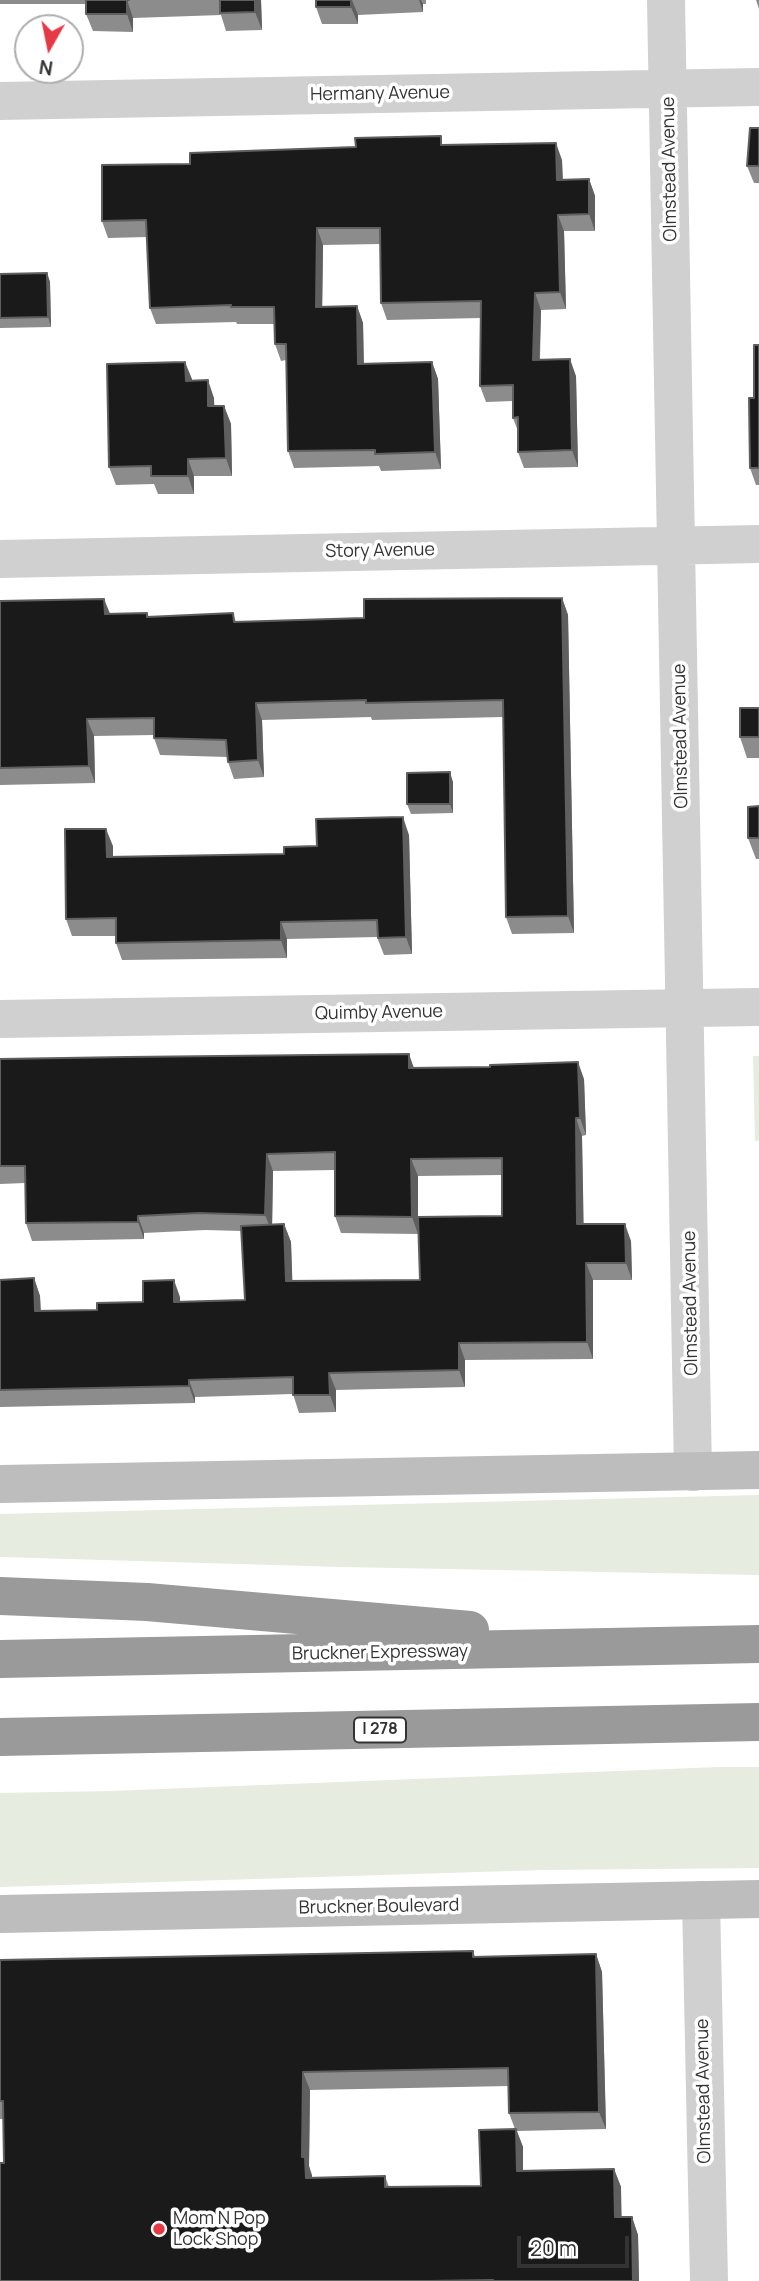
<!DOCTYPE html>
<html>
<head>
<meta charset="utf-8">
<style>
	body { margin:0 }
	#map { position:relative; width:759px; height:2281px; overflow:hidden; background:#fff; font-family:Manrope,sans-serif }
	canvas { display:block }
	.north { position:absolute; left:14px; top:14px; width:70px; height:70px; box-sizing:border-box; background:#fff; border:2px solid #adadad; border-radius:50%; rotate:189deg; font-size:19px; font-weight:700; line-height:28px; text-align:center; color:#333 }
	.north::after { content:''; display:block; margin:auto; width:24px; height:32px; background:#e63946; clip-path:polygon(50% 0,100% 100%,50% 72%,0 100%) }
	.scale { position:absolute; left:517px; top:2236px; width:112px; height:32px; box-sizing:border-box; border:4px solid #333; border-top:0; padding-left:9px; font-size:21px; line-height:24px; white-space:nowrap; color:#333; -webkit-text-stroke:5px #fff; paint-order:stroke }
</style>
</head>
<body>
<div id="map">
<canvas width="759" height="2281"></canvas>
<div class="north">N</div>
<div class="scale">20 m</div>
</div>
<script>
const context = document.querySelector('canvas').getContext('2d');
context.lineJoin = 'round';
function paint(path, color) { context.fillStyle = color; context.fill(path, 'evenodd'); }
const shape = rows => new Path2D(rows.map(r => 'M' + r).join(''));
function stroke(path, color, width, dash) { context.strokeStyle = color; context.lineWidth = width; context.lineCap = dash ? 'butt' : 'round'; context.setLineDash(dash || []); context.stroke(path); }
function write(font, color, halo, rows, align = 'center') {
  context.font = font + ' Manrope,sans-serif'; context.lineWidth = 7; context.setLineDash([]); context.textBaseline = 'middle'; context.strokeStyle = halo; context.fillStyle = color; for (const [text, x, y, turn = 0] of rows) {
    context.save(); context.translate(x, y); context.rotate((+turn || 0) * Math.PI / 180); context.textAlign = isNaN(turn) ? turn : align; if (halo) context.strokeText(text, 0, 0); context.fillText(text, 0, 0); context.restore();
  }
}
const green = shape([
	[753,1056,759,1056,759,1141,755,1141],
	[759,1495,759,1575,343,1567,0,1557,0,1514],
	[719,1767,759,1767,759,1868,542,1870,0,1887,0,1793,111,1791]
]);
const minor = shape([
	[666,0,693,1472],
	[0,101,759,87],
	[0,559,759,544],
	[0,1019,759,1007],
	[701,1900,709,2281]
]);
const secondary = shape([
	[0,1484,759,1470],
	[0,1914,759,1899]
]);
const motorway = shape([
	[0,1596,147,1602,470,1630],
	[0,1659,759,1644],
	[0,1737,759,1722]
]);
const wall = shape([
	[0,0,261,0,262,30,226,31,221,15,133,18,133,32,93,31,86,14,86,4,0,4],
	[316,0,426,0,426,4,423,4,423,12,358,15,358,24,322,24,316,7],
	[756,0,759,0,759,9],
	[759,128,759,183,754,183,747,166],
	[444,145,562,160,563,180,589,179,595,196,595,231,564,231,566,309,541,310,540,360,576,376,578,467,524,468,518,452,518,431,513,418,513,401,486,402,480,386,481,318,387,320,381,303,380,244,323,245,322,307,357,306,363,323,364,364,432,362,438,379,441,469,381,471,379,466,294,468,288,451,286,360,281,361,275,344,274,324,237,324,236,322,156,324,150,308,147,237,108,238,102,221,190,164],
	[47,273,50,282,51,327,0,328,0,274],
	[759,345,759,485,756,485,750,468],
	[192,379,192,381,214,398,214,406,224,406,231,424,232,476,194,476,194,494,158,494,154,484,116,485,109,467],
	[562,598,568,615,574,933,512,934,506,917,503,717,372,720,371,717,262,720,264,777,234,779,228,762,227,757,160,755,154,738,154,735,94,736,95,783,0,785,0,601,110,614,147,613,149,617,233,613,236,622,364,618],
	[759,708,759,758,747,758,740,737],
	[453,782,453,813,411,814,407,804],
	[759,806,759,859,756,859,748,838],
	[409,835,412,954,384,955,377,937,287,939,287,958,122,960,116,943,116,936,72,936,66,919,113,846,113,857,284,854,317,846],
	[0,1059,414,1068,584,1079,586,1135,582,1136,583,1224,631,1241,632,1280,593,1280,593,1359,465,1360,465,1387,336,1390,336,1412,299,1413,293,1394,195,1397,195,1403,0,1407,0,1280,34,1278,40,1296,41,1311,97,1310,143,1302,180,1297,180,1302,245,1300,242,1231,205,1230,144,1233,144,1239,32,1241,26,1223,25,1183,0,1184],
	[335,1170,335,1216,341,1233,418,1234,420,1280,292,1281,291,1242,284,1224,272,1225,273,1171],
	[502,1175,502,1216,418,1217,418,1176],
	[473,1951,475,1957,596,1954,602,1972,606,2129,517,2131,523,2147,523,2171,614,2169,621,2187,621,2217,632,2217,638,2235,639,2281,0,2281,4,2163,4,2119,0,2119,0,1960],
	[509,2086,509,2113,515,2129,481,2186,389,2187,385,2176,312,2178,309,2166,310,2090]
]);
const shadedWall = shape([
	[127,0,133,18,133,32,127,14],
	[255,0,261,0,262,30,255,12],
	[351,0,352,0,358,15,358,24,351,7],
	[419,0,421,0,423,4,423,12],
	[556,143,562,160,563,196,557,180],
	[589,179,595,196,595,231,589,214],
	[558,215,564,231,566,309,560,292],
	[317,228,323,245,322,324,316,307],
	[47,273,50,282,51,327,48,317],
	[535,293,541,310,539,376,533,360],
	[357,306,363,323,364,381,358,364],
	[570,359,576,376,578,467,572,450],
	[185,362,192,379,192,399,186,381],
	[432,362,438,379,441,469,435,452],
	[208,380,214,398,215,424,208,406],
	[224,406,231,424,232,476,226,458],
	[188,459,194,476,194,494,188,476],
	[562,598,568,615,574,933,568,916],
	[104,599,111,616,105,614],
	[256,703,262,720,264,777,258,760],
	[87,719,94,736,95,783,89,766],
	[450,772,453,782,453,813,450,804],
	[403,817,409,835,412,954,406,937],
	[106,829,113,846,113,875,107,857],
	[281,922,287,939,287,958,281,940],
	[409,1054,415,1071,409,1068],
	[578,1062,584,1079,586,1135,580,1118],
	[576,1118,582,1136,584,1242,577,1224],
	[267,1154,273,1171,272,1232,265,1215],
	[411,1159,418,1176,418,1234,412,1217],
	[138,1216,144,1233,144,1239,138,1222],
	[284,1224,291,1242,293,1298,286,1281],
	[625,1224,631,1241,632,1280,626,1263],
	[586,1263,593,1280,593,1359,587,1342],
	[34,1278,40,1296,41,1328,35,1311],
	[174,1280,180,1297,180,1319,174,1302],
	[459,1343,465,1360,465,1387,459,1370],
	[329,1373,336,1390,336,1412,330,1395],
	[189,1380,195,1397,195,1403,189,1386],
	[596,1954,602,1972,606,2129,599,2112],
	[303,2072,310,2090,309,2166,312,2175,312,2196,306,2178,302,2157],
	[516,2129,523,2147,523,2188,517,2171],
	[614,2169,621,2187,622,2235,615,2217],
	[632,2217,638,2235,639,2281,633,2281]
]);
const building = shape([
	[86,0,129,0,127,0,127,14,86,14,86,0],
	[220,0,255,0,255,12,220,13,220,0],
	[316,0,351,0,351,7,316,7,316,0],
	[750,128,759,128,759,166,747,166,750,128],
	[441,136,441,145,556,143,557,180,589,179,589,214,558,215,560,292,535,293,533,360,570,359,572,450,518,452,518,417,513,418,513,385,480,386,481,301,381,303,380,228,317,228,316,307,357,306,358,364,432,362,435,452,375,454,375,450,288,451,286,344,275,344,274,307,231,307,231,305,150,308,146,220,102,221,102,165,190,164,190,153,356,147,355,138,441,136],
	[47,273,48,317,0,318,0,274,47,273],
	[754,345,759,345,759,468,750,468,749,398,754,398,754,345],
	[185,362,186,381,208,380,208,406,224,406,226,458,188,459,188,476,151,476,151,466,109,467,107,364,185,362],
	[562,598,568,916,506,917,503,700,366,703,366,700,256,703,258,760,228,762,226,740,154,738,154,718,87,719,89,766,0,768,0,601,104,599,105,614,147,613,147,617,233,613,234,622,364,618,364,599,562,598],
	[740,708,759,708,759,737,740,737,740,708],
	[450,772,450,804,407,804,407,773,450,772],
	[759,806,759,838,748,838,748,807,759,806],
	[403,817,406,937,378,938,377,920,281,922,281,940,116,943,116,918,66,919,65,829,106,829,107,857,284,854,284,847,317,846,316,819,403,817],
	[409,1054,409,1068,490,1067,490,1065,578,1062,580,1118,576,1118,577,1224,625,1224,626,1263,586,1263,587,1342,459,1343,459,1370,329,1373,330,1395,293,1395,293,1377,189,1380,189,1386,0,1390,0,1280,34,1278,35,1311,97,1310,97,1303,143,1302,143,1281,174,1280,174,1302,245,1300,241,1226,284,1224,286,1281,420,1280,418,1217,502,1216,502,1158,411,1159,412,1217,335,1216,335,1152,267,1154,265,1215,199,1213,138,1216,138,1222,26,1223,25,1166,0,1166,0,1059,127,1057,409,1054],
	[473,1951,473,1957,596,1954,599,2112,509,2113,508,2068,303,2072,302,2157,305,2157,306,2178,385,2176,385,2187,481,2186,479,2130,516,2129,517,2171,614,2169,615,2217,632,2217,633,2281,493,2281,493,2280,428,2281,0,2281,0,2163,4,2163,3,2101,0,2101,0,1960,473,1951]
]);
const markers = [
	[159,2229,7,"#e63946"]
];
const shields = [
	[380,1730,52]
];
const shieldNames = [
	["I 278",380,1730]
];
const streetNames = [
	["Hermany Avenue",380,94,-1],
	["Olmstead Avenue",670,169,-91],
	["Story Avenue",380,551,-1],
	["Olmstead Avenue",681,736,-91],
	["Quimby Avenue",379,1013,-1],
	["Olmstead Avenue",691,1303,-91],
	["Bruckner Expressway",380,1653,-1],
	["Bruckner Boulevard",379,1907,-1],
	["Olmstead Avenue",704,2091,-91]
];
const poiNames = [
	["Mom N Pop",173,2219],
	["Lock Shop",173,2240]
];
paint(green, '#e6ecdf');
stroke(minor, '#d0d0d0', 38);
stroke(secondary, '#bdbdbd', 38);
stroke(motorway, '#9a9a9a', 38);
paint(wall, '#8c8c8c');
paint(shadedWall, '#5f5f5f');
paint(building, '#1a1a1a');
stroke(building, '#5f5f5f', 2);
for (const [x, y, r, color] of markers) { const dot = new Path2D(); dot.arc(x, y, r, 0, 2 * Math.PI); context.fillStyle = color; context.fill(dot); stroke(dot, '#fff', 2.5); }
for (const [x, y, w] of shields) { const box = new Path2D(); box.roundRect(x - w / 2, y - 12.5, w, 25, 5); context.fillStyle = '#fff'; context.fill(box); stroke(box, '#333', 2); }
write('bold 16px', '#333', null, shieldNames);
write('18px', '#333', '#fff', streetNames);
write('18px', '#333', '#fff', poiNames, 'left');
</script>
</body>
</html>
